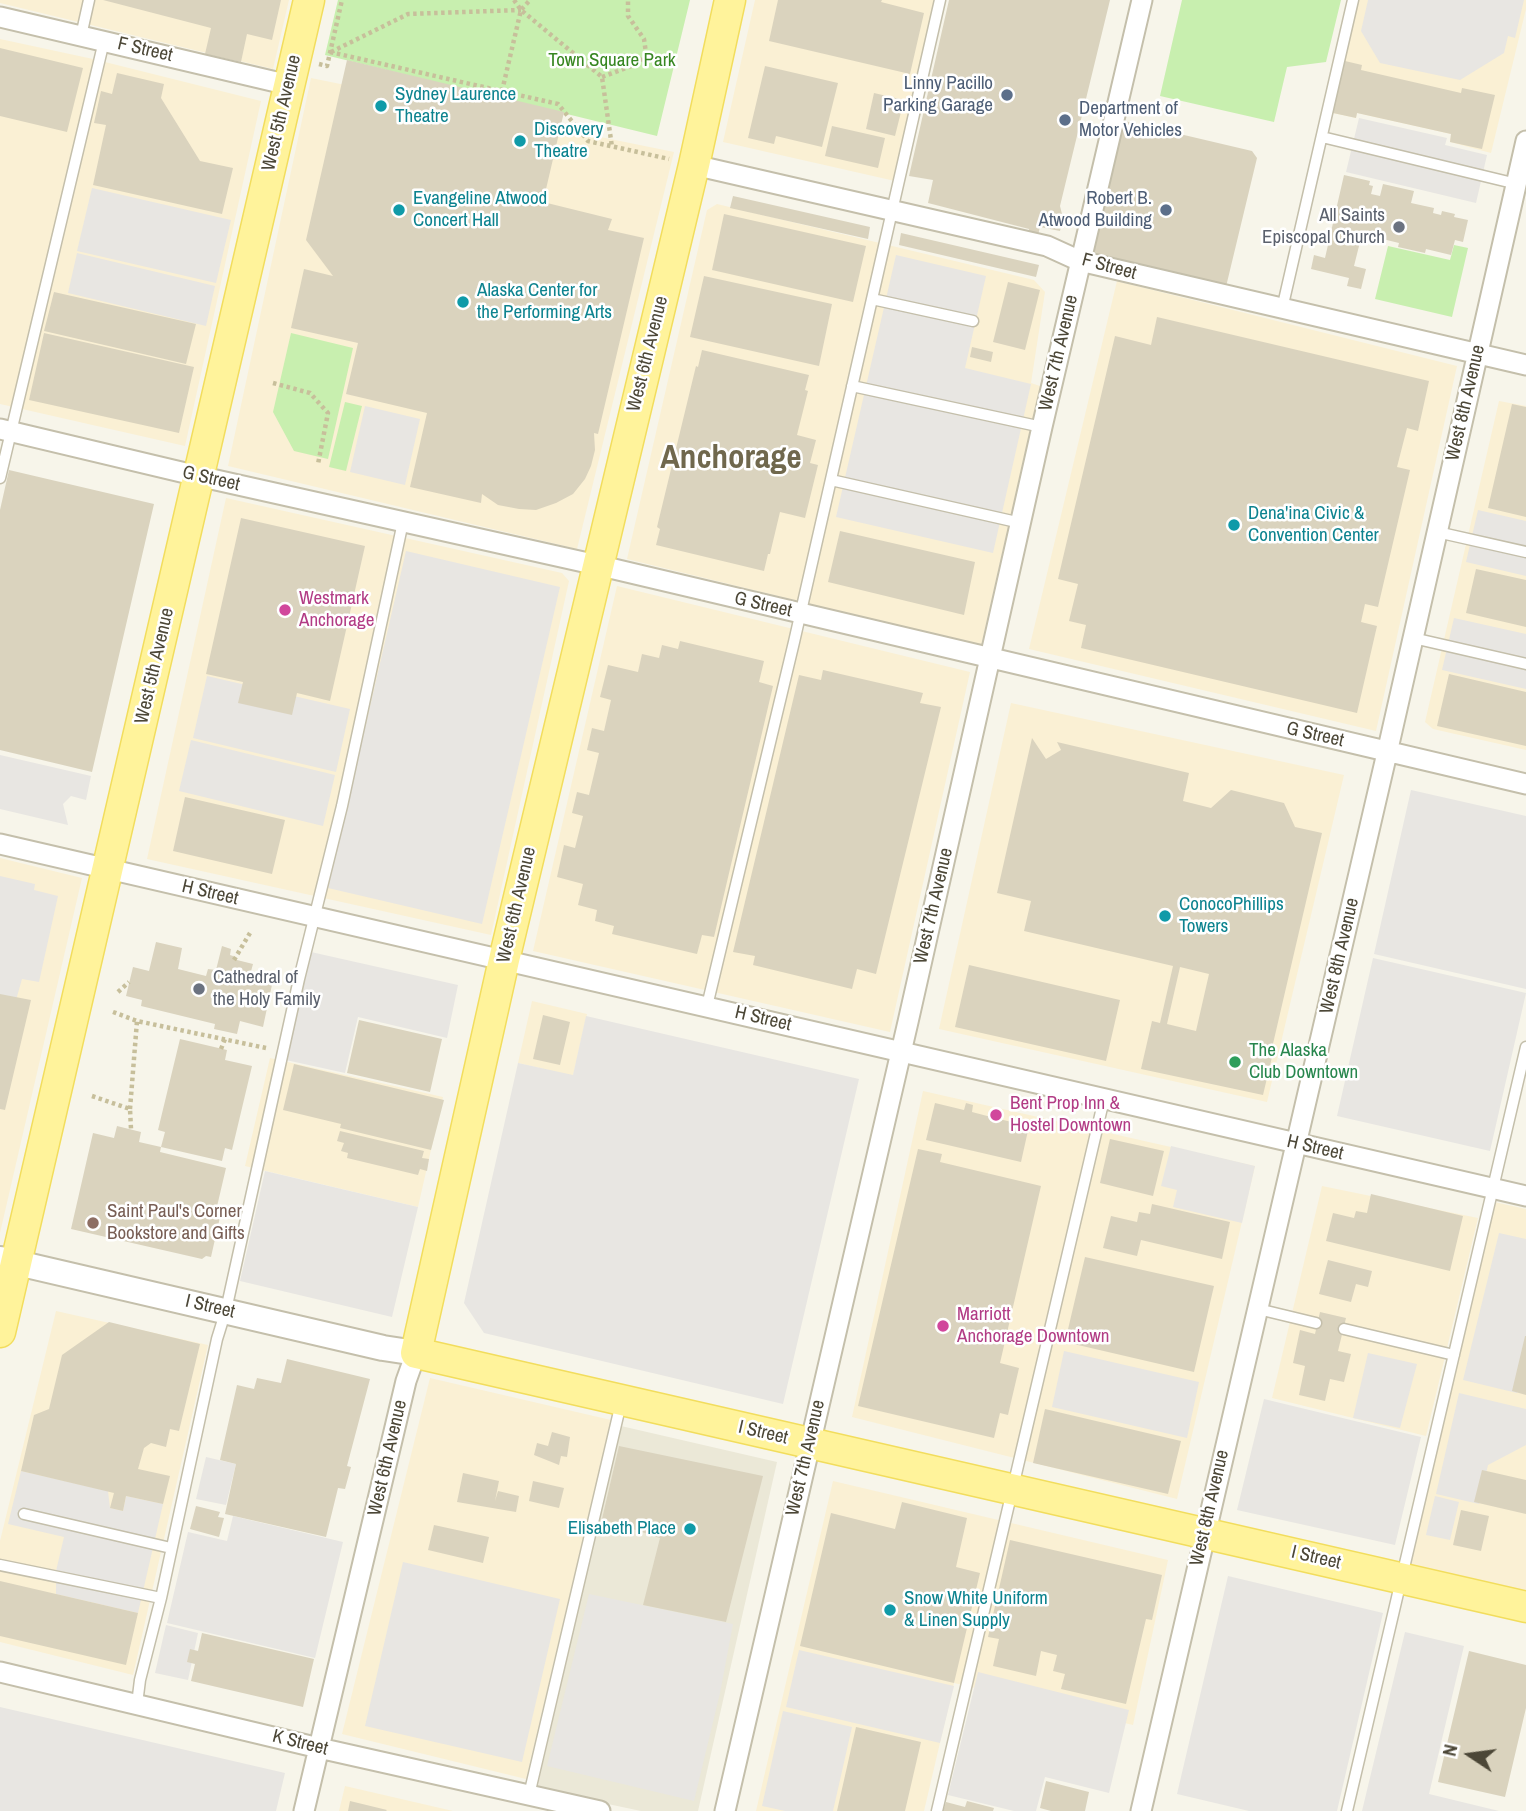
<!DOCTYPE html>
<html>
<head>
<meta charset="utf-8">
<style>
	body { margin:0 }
	#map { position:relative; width:1526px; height:1811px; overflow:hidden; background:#f7f5ea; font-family:"Archivo Narrow",sans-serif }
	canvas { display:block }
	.north { position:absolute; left:1435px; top:1720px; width:70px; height:70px; -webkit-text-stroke:5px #fff; paint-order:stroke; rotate:283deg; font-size:19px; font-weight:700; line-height:28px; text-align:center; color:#4c4737 }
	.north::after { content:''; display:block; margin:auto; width:24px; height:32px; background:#4c4737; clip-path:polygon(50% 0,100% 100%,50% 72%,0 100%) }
</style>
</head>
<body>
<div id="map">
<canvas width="1526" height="1811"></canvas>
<div class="north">N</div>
</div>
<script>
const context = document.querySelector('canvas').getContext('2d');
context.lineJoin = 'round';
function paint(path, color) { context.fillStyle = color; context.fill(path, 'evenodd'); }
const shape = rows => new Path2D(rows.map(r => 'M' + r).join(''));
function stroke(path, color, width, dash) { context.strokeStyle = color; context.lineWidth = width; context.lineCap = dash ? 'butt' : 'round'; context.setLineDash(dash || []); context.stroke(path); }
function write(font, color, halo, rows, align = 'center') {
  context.font = font + ' "Archivo Narrow",sans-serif'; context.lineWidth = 5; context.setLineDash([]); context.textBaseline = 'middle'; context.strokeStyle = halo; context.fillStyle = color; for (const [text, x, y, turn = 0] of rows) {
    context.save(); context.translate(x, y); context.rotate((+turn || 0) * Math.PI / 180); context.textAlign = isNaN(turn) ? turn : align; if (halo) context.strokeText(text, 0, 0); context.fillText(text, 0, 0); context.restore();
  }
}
const residential = shape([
	[621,1426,777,1462,698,1811,641,1811,537,1789]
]);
const commercial = shape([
	[0,0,289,0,273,69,0,3],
	[755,0,937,0,895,181,723,142],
	[1353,0,1526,0,1526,9,1491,153,1450,142,1451,134,1357,113,1356,118,1328,112],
	[0,39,93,59,261,101,185,446,0,404],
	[311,78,674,152,577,549,228,466],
	[717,204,1034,280,1045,292,1031,383,1040,386,981,646,627,559,707,210],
	[1117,281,1457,366,1376,731,1029,649],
	[1499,401,1526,406,1526,750,1433,729,1425,722],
	[226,498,562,573,569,581,491,935,147,859],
	[617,586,970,672,890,1032,533,951],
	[1011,703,1344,775,1267,1102,939,1029],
	[0,858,82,878,0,1233],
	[532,1001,587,1014,573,1076,518,1063],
	[270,1058,443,1097,418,1207,245,1166],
	[923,1091,1255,1166,1177,1499,852,1417],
	[1322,1186,1478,1218,1426,1436,1272,1398],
	[1485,1200,1526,1209,1526,1597,1399,1569],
	[56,1311,208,1345,133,1675,0,1642,0,1541],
	[430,1378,611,1420,526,1779,342,1734],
	[833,1481,1168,1560,1133,1725,954,1683,924,1811,756,1811],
	[345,1786,453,1811,339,1811]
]);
const green = shape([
	[338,0,690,0,657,136,325,55],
	[1182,0,1341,0,1326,62,1287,67,1274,122,1160,96],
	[1454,245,1468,248,1452,317,1375,299,1388,246,1450,260],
	[291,333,353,348,328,459,294,451,273,412],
	[345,402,362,406,346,471,329,467]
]);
const parking = shape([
	[1368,0,1524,0,1515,38,1508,36,1504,53,1460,80,1380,63,1361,31],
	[1359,118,1447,138,1445,145,1487,155,1476,203,1346,172],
	[92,188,231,220,216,283,77,251],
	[77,253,215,286,206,326,68,293],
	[896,255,986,276,965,368,1031,384,993,553,836,517],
	[365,406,420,419,405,485,350,472],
	[1478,510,1526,521,1526,576,1466,562],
	[406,551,560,587,482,924,328,888],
	[1454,618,1526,634,1526,689,1442,670],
	[207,676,350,709,336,772,193,738],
	[191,740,335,775,323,826,179,791],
	[0,755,91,776,86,800,71,796,63,804,68,825,0,809],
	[1411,790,1526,816,1526,989,1374,954],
	[0,876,35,884,34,890,58,896,39,982,22,979,16,1000,0,996],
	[311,952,458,985,447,1038,358,1017,345,1073,286,1060],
	[1373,958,1526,993,1490,1151,1337,1116],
	[586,1016,859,1079,783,1404,484,1333,464,1303,518,1063,573,1075],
	[1171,1146,1255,1166,1242,1223,1173,1207,1177,1190,1161,1186],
	[265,1171,418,1207,392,1317,240,1281],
	[1499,1233,1526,1239,1526,1355,1517,1393,1463,1380],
	[1064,1351,1199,1382,1187,1438,1052,1407],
	[1368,1353,1417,1364,1400,1428,1353,1418],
	[1459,1393,1526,1409,1526,1445,1488,1465,1479,1504,1436,1494],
	[1264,1399,1421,1437,1395,1545,1237,1510],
	[206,1457,236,1464,226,1505,196,1499],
	[21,1471,108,1491,110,1508,123,1511,126,1496,163,1504,138,1613,56,1594,56,1571,64,1537,8,1524],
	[1435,1496,1459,1502,1450,1540,1426,1535],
	[233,1516,343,1542,315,1658,167,1623,188,1532,227,1541],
	[403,1562,560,1599,522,1762,365,1726],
	[1228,1576,1383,1613,1337,1811,1249,1811,1177,1794],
	[589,1594,733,1624,720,1693,694,1801,547,1766],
	[166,1625,198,1633,188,1680,155,1673],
	[1405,1632,1464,1646,1429,1794,1499,1811,1362,1811],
	[799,1650,954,1686,940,1743,786,1707],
	[978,1672,1129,1710,1109,1793,1045,1777,1036,1811,1014,1811,948,1795],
	[0,1707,285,1773,276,1811,0,1811],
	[783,1711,852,1727,833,1811,785,1811,762,1806]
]);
const building = shape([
	[103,0,281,0,272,40,247,34,241,62,205,54,211,28],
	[778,0,882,0,881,2,924,13,910,74,769,41],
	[949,0,1110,0,1060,206,1063,218,1060,231,1040,227,1037,239,1028,236,1029,229,928,203,933,180,909,176],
	[0,48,83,68,67,132,0,116],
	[347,60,564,112,543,202,612,219,608,230,644,238,598,434,594,433,595,450,591,466,585,479,573,494,556,503,536,510,519,509,498,505,482,494,481,503,410,487,427,413,346,394,358,343,291,328,304,269,333,276,306,240],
	[1345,61,1362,65,1361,70,1461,93,1462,88,1495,95,1482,149,1450,142,1451,134,1357,113,1356,118,1333,113],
	[765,66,838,83,822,147,776,136,774,144,748,138],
	[117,73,164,84,161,98,200,161,233,168,222,214,93,185,106,125,94,123,101,91,112,94],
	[874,93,904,100,895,136,866,129],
	[1116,119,1252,151,1257,158,1224,295,1079,267],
	[832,126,885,138,878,168,825,156],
	[1344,175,1370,181,1369,185,1373,186,1371,194,1380,196,1383,184,1414,191,1411,203,1434,208,1433,213,1441,215,1442,211,1455,214,1454,217,1468,220,1463,242,1455,240,1451,255,1426,249,1425,253,1398,247,1399,243,1362,234,1354,266,1366,269,1361,289,1347,286,1349,278,1311,269,1314,255,1325,258],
	[733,196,870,227,868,239,730,208],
	[724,214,866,246,853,302,712,270],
	[901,233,1039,265,1036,277,899,245],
	[704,276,832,304,819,366,690,337],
	[1008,282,1040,290,1025,350,993,342],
	[54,292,196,324,186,364,44,331],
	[1157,317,1429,381,1418,431,1407,428,1397,467,1410,470,1378,607,1365,604,1361,622,1377,626,1357,713,1081,648,1086,625,1069,621,1078,584,1058,579,1115,336,1151,345],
	[44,333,194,367,179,433,29,400],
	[972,347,993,352,991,362,970,357],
	[702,350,809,375,805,390,808,391,797,435,816,440,810,463,818,465,805,518,780,512,770,554,768,554,764,571,656,545,660,529,657,527,696,366,698,367],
	[1512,404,1526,407,1526,517,1488,508],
	[9,470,154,504,92,772,0,750,0,510],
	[241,518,365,546,330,701,297,693,292,715,238,703,243,682,206,674],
	[840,531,975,562,964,615,828,582],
	[1476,569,1526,580,1526,627,1466,613],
	[680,641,764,661,759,682,773,686,714,937,702,935,697,954,612,934,614,926,595,921,597,910,578,905,583,884,557,877,564,845,575,848,583,816,572,813,577,792,589,795,599,753,587,750,592,728,604,731,611,700,600,697,608,665,638,672,642,654,659,658,662,645,678,649],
	[823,670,923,693,920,703,941,707,876,974,857,969,852,989,753,965,755,956,733,952,799,675,821,680],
	[1449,674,1526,692,1526,746,1437,726],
	[1032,738,1046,759,1061,750,1057,742,1189,773,1183,801,1211,808,1231,790,1284,803,1295,827,1322,833,1272,1048,1267,1047,1265,1055,1272,1057,1263,1095,1141,1069,1152,1021,1160,1023,1173,966,1024,931,1031,901,997,893],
	[1180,967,1209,974,1196,1031,1167,1024],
	[185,797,285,820,272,874,173,851],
	[156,942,182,948,178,969,206,976,208,969,216,970,222,946,231,949,230,955,233,956,233,959,253,964,250,975,273,980,263,1027,240,1021,237,1034,214,1029,215,1024,141,1006,142,1000,126,996,133,967,149,971],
	[969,965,1120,1000,1106,1061,955,1027],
	[0,994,31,1000,5,1110,0,1109],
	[543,1015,570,1022,560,1065,533,1059],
	[359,1020,442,1039,430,1092,347,1073],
	[180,1039,227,1050,225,1060,252,1066,232,1150,225,1148,222,1161,161,1147,165,1132,158,1130],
	[294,1064,444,1100,431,1150,340,1128,341,1124,283,1110],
	[935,1103,964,1110,966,1103,973,1105,972,1112,991,1117,993,1109,1001,1111,999,1119,1029,1126,1021,1162,926,1140],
	[117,1126,141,1132,139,1142,161,1147,160,1152,226,1168,215,1215,220,1217,211,1257,206,1256,202,1259,71,1229,93,1133,114,1138],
	[340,1131,424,1151,422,1158,429,1159,427,1171,420,1169,418,1175,347,1158,348,1153,341,1151,344,1143,337,1141],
	[1110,1139,1164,1151,1153,1196,1100,1183],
	[918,1149,942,1154,940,1162,1041,1186,1000,1363,1019,1368,1008,1415,1000,1413,994,1438,858,1406],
	[1371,1194,1463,1216,1450,1271,1326,1241,1333,1213,1354,1218,1356,1211,1367,1213],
	[1152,1204,1230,1222,1222,1259,1141,1240,1137,1256,1103,1248,1111,1216,1137,1222,1139,1212,1150,1214],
	[1085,1257,1214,1286,1194,1372,1065,1342],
	[1328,1260,1372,1271,1368,1287,1356,1284,1351,1302,1319,1294],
	[1320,1312,1346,1318,1338,1351,1351,1354,1344,1382,1330,1379,1325,1401,1299,1395,1305,1366,1293,1363,1300,1330,1315,1334],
	[109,1322,200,1344,179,1431,170,1429,166,1447,151,1443,144,1448,138,1469,170,1476,163,1504,126,1496,123,1511,110,1508,114,1493,21,1471,34,1415,49,1409,62,1355],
	[1525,1336,1526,1336,1526,1395,1512,1391],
	[287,1359,370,1379,347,1466,351,1467,345,1489,338,1488,326,1537,225,1514,236,1464,220,1460,237,1385,254,1389,257,1378,281,1383],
	[1045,1409,1181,1441,1168,1494,1033,1463],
	[552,1432,570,1437,567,1457,561,1456,559,1465,534,1455,537,1443,548,1446],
	[619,1446,763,1476,726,1622,643,1605,660,1538,602,1519],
	[1482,1470,1526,1480,1526,1514,1474,1502],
	[463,1473,499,1481,495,1501,498,1491,519,1496,516,1512,457,1502],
	[533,1481,564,1488,559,1508,529,1501],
	[902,1502,967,1518,956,1567,980,1573,954,1683,800,1646,831,1513,895,1529],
	[196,1506,220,1512,218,1517,224,1518,219,1537,190,1529],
	[1461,1510,1489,1516,1481,1551,1453,1545],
	[434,1525,489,1537,483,1563,428,1550],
	[1010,1540,1162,1575,1152,1620,1146,1619,1126,1704,1061,1689,1065,1674,1053,1671,1057,1655,1041,1651,1036,1676,993,1666,999,1639,988,1637],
	[0,1581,138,1613,126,1665,0,1636],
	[202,1633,314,1659,303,1707,191,1681,195,1664,187,1662,190,1649,198,1651],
	[1469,1651,1526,1665,1526,1708,1505,1797,1438,1782],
	[856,1727,921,1742,905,1811,837,1811],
	[1046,1781,1089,1792,1085,1811,1051,1811,1040,1808],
	[350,1801,387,1810,386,1811,348,1811],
	[967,1801,994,1808,993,1811,943,1811,946,1802,965,1807]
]);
const path = shape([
	[514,0,521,10,602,77,612,147],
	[330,52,558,104,588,141,669,159],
	[331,52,408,14,521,10],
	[319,64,327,66,342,0],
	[602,77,639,63,646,53,644,39,628,16,628,0],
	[502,91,521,10,530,0],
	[273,383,310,393,328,413,318,464],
	[234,960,250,933],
	[118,992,129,982],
	[113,1012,137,1021,266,1048],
	[221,1049,225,1039],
	[92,1096,130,1109,131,1129],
	[130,1109,137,1021]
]);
const service = shape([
	[81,36,89,0],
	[1322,137,1517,184],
	[872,299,973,321],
	[1282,309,1353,0],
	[852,386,1042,427],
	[0,478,104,41],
	[831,480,1021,523],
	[1437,532,1526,552],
	[1413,638,1526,664],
	[707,1006,794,642,940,0],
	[1258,1309,1316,1323],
	[1344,1329,1454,1355],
	[24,1514,171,1548],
	[0,1565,161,1598],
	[137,1704,140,1680,161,1598,217,1339,226,1310,299,979,342,806,403,522],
	[529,1795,621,1403],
	[937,1811,1104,1099],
	[1347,1811,1526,1047]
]);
const minor = shape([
	[0,17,289,85],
	[694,165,1047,246,1080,261,1526,365],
	[0,429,198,476,597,565,1526,784],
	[0,844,1526,1196],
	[0,1672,319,1748,600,1811],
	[304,1811,406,1381,416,1353],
	[725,1811,908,1022,1042,427,1142,0],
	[1141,1811,1387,753,1526,141]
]);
const tertiary = shape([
	[0,1259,383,1348,416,1353]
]);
const primary = shape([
	[730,0,694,165,504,960,416,1353,1526,1607],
	[0,1332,309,0]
]);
const markers = [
	[1007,95,7,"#5c6f8a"],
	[381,106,7,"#0f9aa8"],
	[1065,120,7,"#5c6f8a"],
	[520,141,7,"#0f9aa8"],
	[399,210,7,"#0f9aa8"],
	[1166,210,7,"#5c6f8a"],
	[1399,227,7,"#6b7280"],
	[463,302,7,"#0f9aa8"],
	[1234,525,7,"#0f9aa8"],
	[285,610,7,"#d1479c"],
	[1165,916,7,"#0f9aa8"],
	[199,989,7,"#6b7280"],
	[1235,1062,7,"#2e9e5b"],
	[996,1115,7,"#d1479c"],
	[93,1223,7,"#8d6e63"],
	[943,1326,7,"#d1479c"],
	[690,1529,7,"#0f9aa8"],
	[890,1610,7,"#0f9aa8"]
];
const streetNames = [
	["F Street",145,50,13],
	["West 5th Avenue",282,113,-77],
	["F Street",1109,267,15],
	["West 7th Avenue",1059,353,-77],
	["West 6th Avenue",648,354,-76],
	["West 8th Avenue",1466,403,-77],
	["G Street",211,479,13],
	["G Street",763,605,13],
	["West 5th Avenue",155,666,-77],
	["G Street",1315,735,13],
	["H Street",210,893,13],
	["West 6th Avenue",517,905,-77],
	["West 7th Avenue",934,906,-77],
	["West 8th Avenue",1340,956,-77],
	["H Street",763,1019,13],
	["H Street",1315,1148,13],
	["I Street",210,1307,13],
	["I Street",763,1433,13],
	["West 6th Avenue",388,1458,-77],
	["West 7th Avenue",806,1458,-77],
	["West 8th Avenue",1210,1508,-77],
	["I Street",1316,1558,13],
	["K Street",300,1743,14]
];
const parkNames = [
	["Town Square Park",612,61]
];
const serviceNames = [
	["Linny Pacillo",993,84],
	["Parking Garage",993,106],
	["Department of",1079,109,"left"],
	["Motor Vehicles",1079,131,"left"],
	["Robert B.",1152,199],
	["Atwood Building",1152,221]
];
const cultureNames = [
	["Sydney Laurence",395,95],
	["Theatre",395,117],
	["Discovery",534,130],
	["Theatre",534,152],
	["Evangeline Atwood",413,199],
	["Concert Hall",413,221],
	["Alaska Center for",477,291],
	["the Performing Arts",477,313],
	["Dena'ina Civic &",1248,514],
	["Convention Center",1248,536],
	["ConocoPhillips",1179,905],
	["Towers",1179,927],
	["Elisabeth Place",676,1529,"right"],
	["Snow White Uniform",904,1599],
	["& Linen Supply",904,1621]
];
const worshipNames = [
	["All Saints",1385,216],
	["Episcopal Church",1385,238],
	["Cathedral of",213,978,"left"],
	["the Holy Family",213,1000,"left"]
];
const hotelNames = [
	["Westmark",299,599],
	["Anchorage",299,621],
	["Bent Prop Inn &",1010,1104],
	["Hostel Downtown",1010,1126],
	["Marriott",957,1315],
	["Anchorage Downtown",957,1337]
];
const leisureNames = [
	["The Alaska",1249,1051],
	["Club Downtown",1249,1073]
];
const educationNames = [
	["Saint Paul's Corner",107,1212],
	["Bookstore and Gifts",107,1234]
];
const townNames = [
	["Anchorage",731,459]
];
paint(residential, '#ebe8d7');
paint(commercial, '#faf0d4');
paint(green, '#c8efaf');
paint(parking, '#e8e6e2');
paint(building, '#dad3be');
stroke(service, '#c4bfab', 13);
stroke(minor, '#c4bfab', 23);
stroke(tertiary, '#c4bfab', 28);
stroke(primary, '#f2dd5d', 33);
stroke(path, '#c7bf9b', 4.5, [3.5, 3.5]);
stroke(service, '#fff', 10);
stroke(minor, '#fff', 19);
stroke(tertiary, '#fff', 24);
stroke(primary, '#fff39b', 30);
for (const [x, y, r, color] of markers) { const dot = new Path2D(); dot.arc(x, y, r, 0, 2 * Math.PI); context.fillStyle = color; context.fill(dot); stroke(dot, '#fff', 2.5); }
write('19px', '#4c4737', '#fff', streetNames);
write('19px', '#378621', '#fff', parkNames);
write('19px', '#4e5e75', '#fff', serviceNames, 'right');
write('19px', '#0d838f', '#fff', cultureNames, 'left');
write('19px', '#5b616d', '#fff', worshipNames, 'right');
write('19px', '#b23c85', '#fff', hotelNames, 'left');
write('19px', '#27864d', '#fff', leisureNames, 'left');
write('19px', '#785e54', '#fff', educationNames, 'left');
write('bold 33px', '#70684d', '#fff', townNames);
</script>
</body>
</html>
